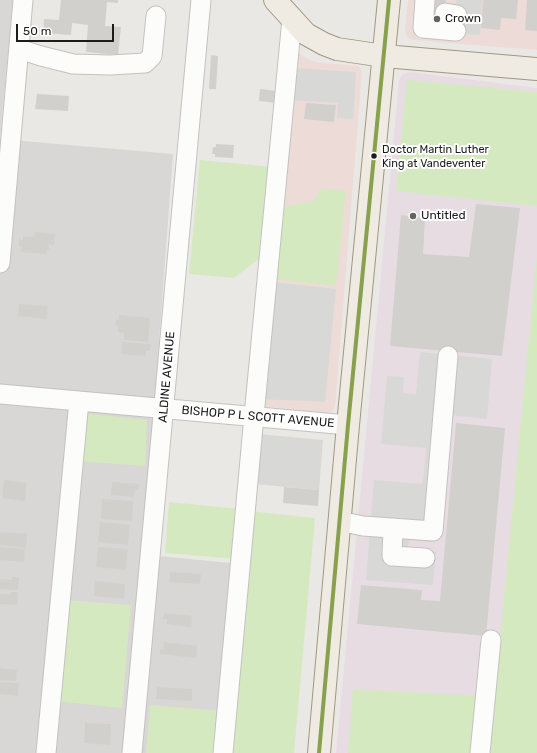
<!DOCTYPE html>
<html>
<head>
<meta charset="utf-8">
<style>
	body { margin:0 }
	#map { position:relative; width:537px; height:753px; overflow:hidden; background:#eae8e4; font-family:Rubik,sans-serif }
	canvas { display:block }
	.scale { position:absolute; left:16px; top:24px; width:98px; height:18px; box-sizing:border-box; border:2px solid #1c1c1c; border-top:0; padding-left:5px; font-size:12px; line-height:14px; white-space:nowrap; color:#1c1c1c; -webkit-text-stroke:3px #fff; paint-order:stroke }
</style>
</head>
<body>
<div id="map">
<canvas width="537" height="753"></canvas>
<div class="scale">50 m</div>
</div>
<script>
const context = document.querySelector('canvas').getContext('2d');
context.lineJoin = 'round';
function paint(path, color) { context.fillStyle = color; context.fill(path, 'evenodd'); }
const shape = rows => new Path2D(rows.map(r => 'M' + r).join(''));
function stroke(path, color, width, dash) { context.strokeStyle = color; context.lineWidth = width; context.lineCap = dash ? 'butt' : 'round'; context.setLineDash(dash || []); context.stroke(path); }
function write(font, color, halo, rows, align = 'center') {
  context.font = font + ' Rubik,sans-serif'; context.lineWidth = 4; context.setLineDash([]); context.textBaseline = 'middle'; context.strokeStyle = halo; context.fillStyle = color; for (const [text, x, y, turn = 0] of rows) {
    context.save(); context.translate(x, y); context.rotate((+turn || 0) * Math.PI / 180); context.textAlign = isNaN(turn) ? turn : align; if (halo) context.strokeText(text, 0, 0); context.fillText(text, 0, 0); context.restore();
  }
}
const residential = shape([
	[0,0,13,0,0,138],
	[0,139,173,154,155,396,150,555,240,564,223,753,0,753]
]);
const commercial = shape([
	[408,0,537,0,537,50,413,40,408,38,406,35,405,30],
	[293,47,302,56,315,62,323,63,357,66,360,68,362,72,335,406,332,412,327,413,259,406]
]);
const industrial = shape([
	[410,72,537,88,537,753,336,753,399,81,400,78,403,74]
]);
const religious = shape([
	[456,0,482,0,480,35,454,33],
	[292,68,356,72,353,119,337,118,338,103,290,100],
	[273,282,336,289,325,402,262,399],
	[420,352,492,359,487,419,450,415,435,542,409,540,408,549,436,552,433,585,366,580,374,480,423,484,426,448,381,444,387,376,404,377,403,393,416,394],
	[259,434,323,440,319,490,255,484]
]);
const grass = shape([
	[407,80,537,92,537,206,396,191],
	[200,160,273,167,263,256,234,278,189,274],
	[322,188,346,191,336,286,274,279,280,207,313,201],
	[537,255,537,753,489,753],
	[81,413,147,420,145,466,79,461],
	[169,502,241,509,236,559,165,553],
	[249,511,315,518,294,753,229,753],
	[63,600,131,605,122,708,55,701],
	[353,689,480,696,475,753,348,753],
	[150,705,220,711,217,753,146,753]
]);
const building = shape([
	[61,0,118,0,118,3,107,2,105,26,121,27,118,55,86,52,88,25,72,23,71,35,43,33,44,19,59,20],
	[431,0,446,0,444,27,429,26],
	[483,0,518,0,516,19,501,18,500,30,481,28],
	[527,0,537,0,537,31,525,30],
	[211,55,218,56,216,89,209,89],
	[260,89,278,91,277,103,259,101],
	[37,94,69,96,68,111,35,109],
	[306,103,336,105,334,122,304,119],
	[216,144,234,145,233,158,215,157,215,154,212,154,213,147,216,147],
	[476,204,520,208,502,356,390,346,401,215,425,218,423,254,469,257],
	[35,232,55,234,54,245,49,244,49,250,47,250,46,254,21,252,22,246,19,246,19,239,23,240,23,236,34,237],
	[19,304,48,306,46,319,18,316],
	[119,315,150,318,148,342,124,340,124,333,118,332,118,326,115,325,116,319,119,320],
	[122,342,151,344,150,351,146,351,145,356,121,354],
	[456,423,505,428,486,636,357,624,361,585,422,590,421,600,440,601],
	[4,480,26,483,25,501,2,498],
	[112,482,139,484,138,490,135,489,134,497,111,495],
	[284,487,319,490,318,506,283,503],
	[102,499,133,501,132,521,101,519],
	[100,522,130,525,128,545,98,542],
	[0,532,27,534,26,548,0,545],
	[0,547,25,549,24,562,0,560],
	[98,547,128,549,126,570,96,567],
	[170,572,201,574,200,584,169,582],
	[12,577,19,577,18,590,0,589,0,579,11,580],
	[95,581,125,584,124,599,94,596],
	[10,592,18,592,17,605,0,604,0,594,10,595],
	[164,613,192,616,191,627,166,624,167,619,163,619],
	[164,642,197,646,196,658,160,654,160,649,163,649],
	[0,668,17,670,16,681,0,680],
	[0,682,19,683,18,696,0,694],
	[157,687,192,689,192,701,156,699],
	[85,723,111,724,110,745,84,743]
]);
const minor = shape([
	[425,0,423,28,456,31],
	[445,13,457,15],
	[19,49,41,56,73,64,110,65,145,63,152,56,156,16],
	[0,263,23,0],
	[0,394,348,425],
	[339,521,363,526,433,531,448,356],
	[393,528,392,556,425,558],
	[46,753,79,401],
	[132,753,201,0],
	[223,753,254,416,292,19],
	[480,753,491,640]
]);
const major = shape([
	[275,0,306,34,324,44,337,49,384,56,537,69],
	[319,753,348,425,389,0]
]);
const bus1 = shape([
	[319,753,348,425,389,0]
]);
const markers = [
	[437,19,4,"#646362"],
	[374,156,3.5,"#1c1c1c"],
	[413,216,4,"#646362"]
];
const busNames = [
	["Doctor Martin Luther",382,150],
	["King at Vandeventer",382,164]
];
const poiNames = [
	["Crown",445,19],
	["Untitled",421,216]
];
const streetNames = [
	["ALDINE AVENUE",167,377,-85],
	["BISHOP P L SCOTT AVENUE",258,417,5]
];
paint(residential, '#d9d7d5');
paint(commercial, '#eddbd8');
paint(industrial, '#e8dce3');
paint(religious, '#d8d8d6');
paint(grass, '#d5e9c1');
paint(building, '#d2d0cd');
stroke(minor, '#c3c2c0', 21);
stroke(major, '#a09781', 24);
stroke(minor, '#fcfcfb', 19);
stroke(major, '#f0ebe2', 22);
stroke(bus1, '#88a14e', 4);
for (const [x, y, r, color] of markers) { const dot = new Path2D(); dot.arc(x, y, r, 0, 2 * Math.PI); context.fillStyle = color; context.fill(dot); stroke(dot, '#fff', 1.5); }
write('11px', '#1c1c1c', '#fff', busNames, 'left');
write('12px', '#1c1c1c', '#fff', poiNames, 'left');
write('12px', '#1c1c1c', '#fff', streetNames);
</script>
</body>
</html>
